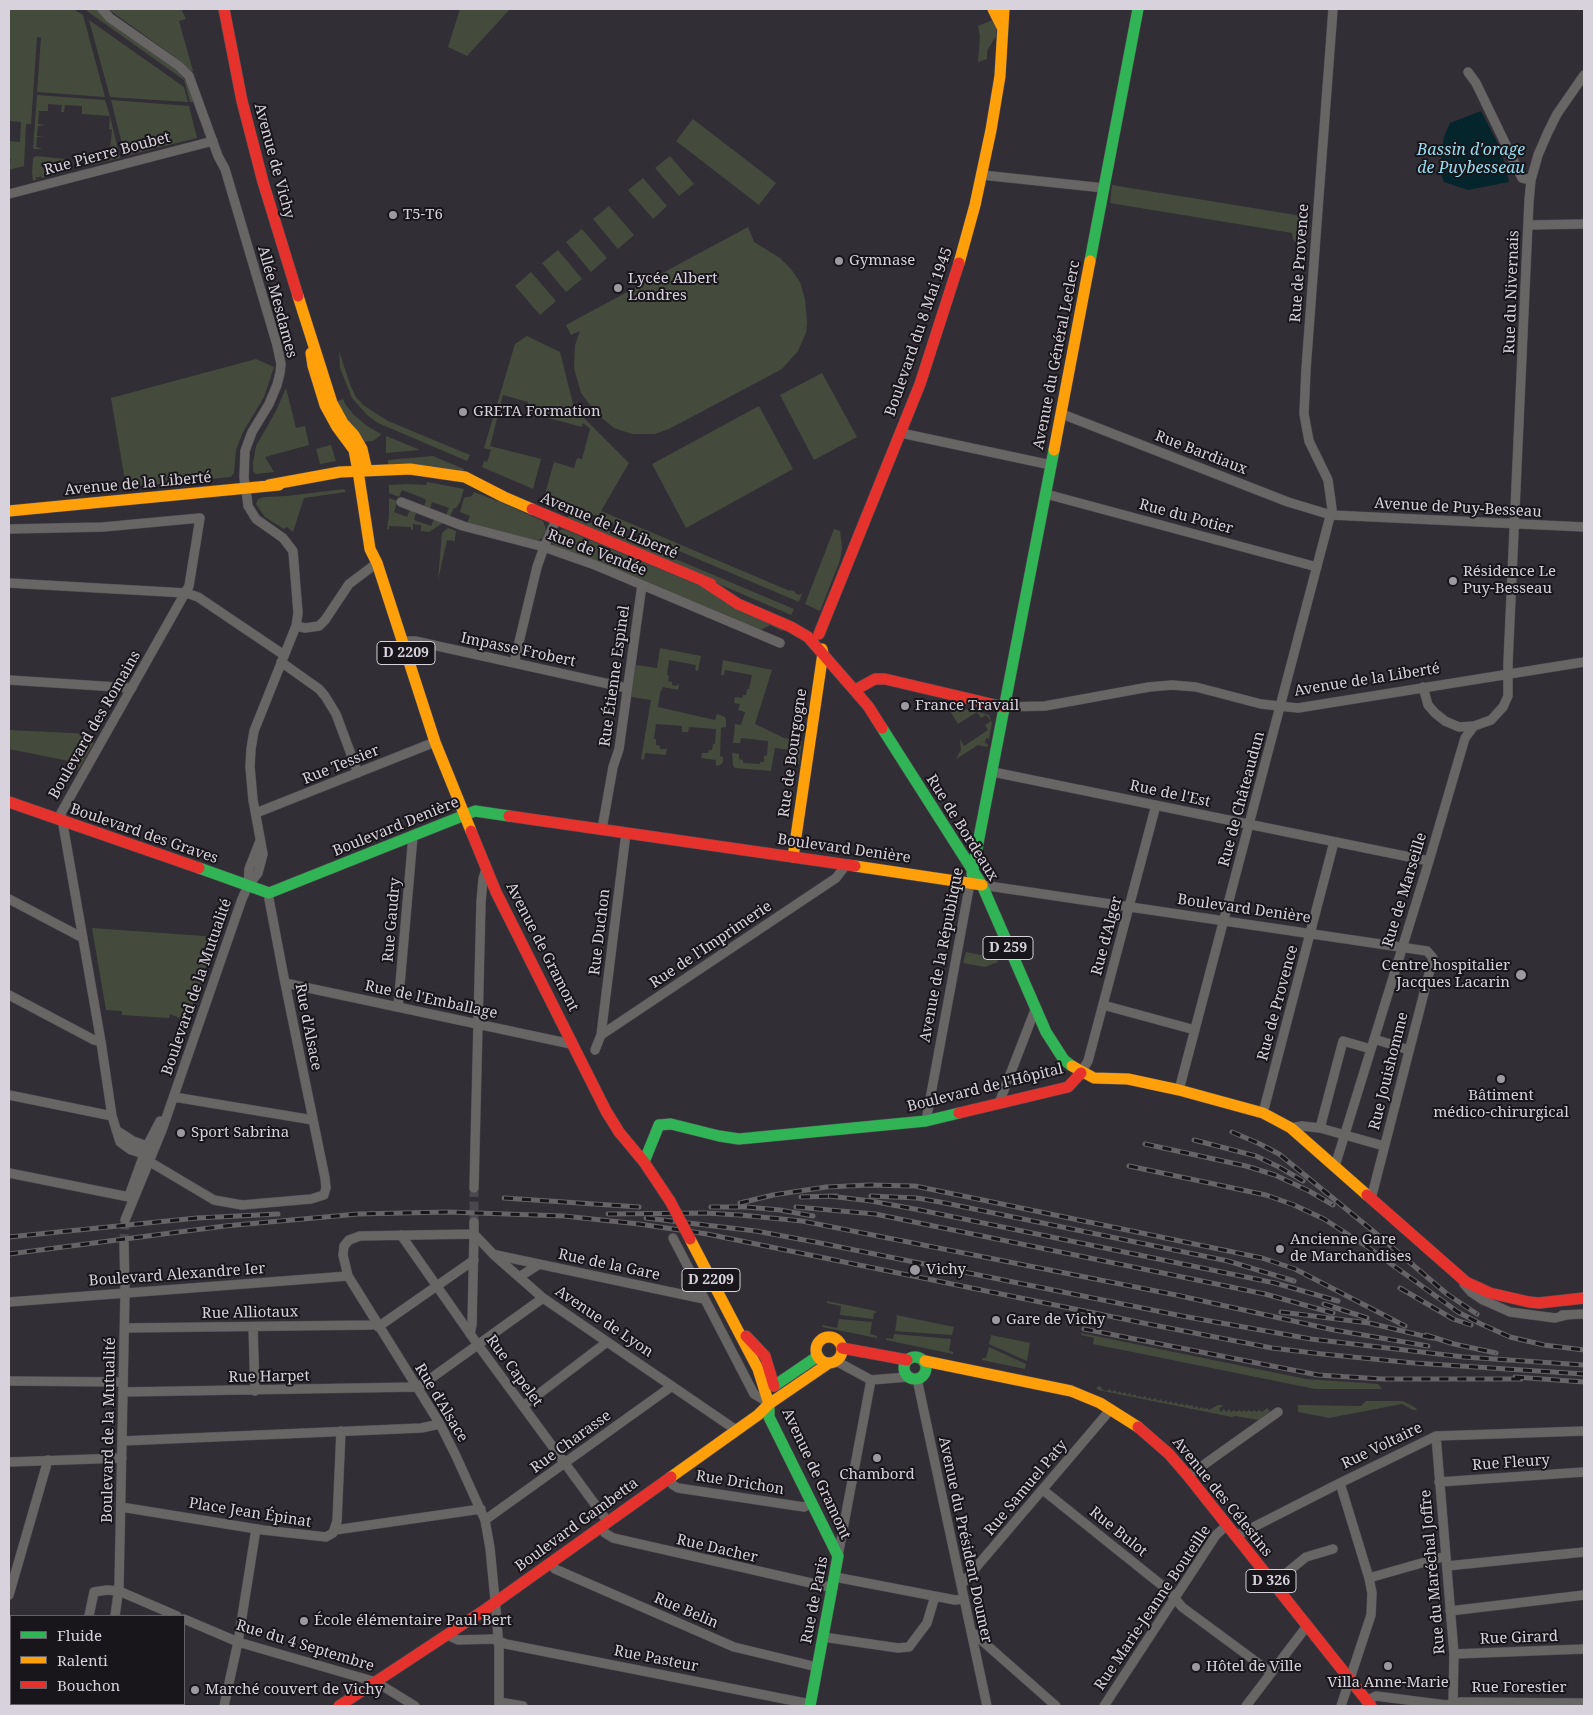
<!DOCTYPE html>
<html>
<head>
<meta charset="utf-8">
<style>
	body { margin:0 }
	#map { position:relative; width:1593px; height:1715px; overflow:hidden; background:#322e35; font-family:"Noto Serif",serif }
	canvas { display:block }
	.frame { position:absolute; inset:0; border:10px solid #d7d2db; pointer-events:none }
	.legend { position:absolute; left:10px; top:1615px; width:175px; height:90px; box-sizing:border-box; background:#18151b; border:1px solid #646168; margin:0; padding:6px 9px; list-style:none; font-size:15px; color:#d7d2db }
	.legend li { display:flex; align-items:center; gap:10px; height:25px }
	.legend b { width:25px; border:1px solid #646168 }
</style>
</head>
<body>
<div id="map">
<canvas width="1593" height="1715"></canvas>
<div class="frame"></div>
<ul class="legend">
<li><b style="height:6px;background:#30b455"></b>Fluide</li>
<li><b style="height:6px;background:#ff9f0a"></b>Ralenti</li>
<li><b style="height:6px;background:#e5322d"></b>Bouchon</li>
</ul>
</div>
<script>
const context = document.querySelector('canvas').getContext('2d');
context.lineJoin = 'round';
function paint(path, color) { context.fillStyle = color; context.fill(path, 'evenodd'); }
const shape = rows => new Path2D(rows.map(r => 'M' + r).join(''));
function stroke(path, color, width, dash) { context.strokeStyle = color; context.lineWidth = width; context.lineCap = dash ? 'butt' : 'round'; context.setLineDash(dash || []); context.stroke(path); }
function write(font, color, halo, rows, align = 'center') {
  context.font = font + ' "Noto Serif",serif'; context.lineWidth = 4; context.setLineDash([]); context.textBaseline = 'middle'; context.strokeStyle = halo; context.fillStyle = color; for (const [text, x, y, turn = 0] of rows) {
    context.save(); context.translate(x, y); context.rotate((+turn || 0) * Math.PI / 180); context.textAlign = isNaN(turn) ? turn : align; if (halo) context.strokeText(text, 0, 0); context.fillText(text, 0, 0); context.restore();
  }
}
const green = shape([
	[9,9,73,9,83,15,105,97,37,92,41,38,37,37,31,124,26,124,24,166,9,170,9,163,10,163,11,159,9,159,9,141,20,142,21,122,9,121],
	[86,9,96,9,107,21,178,71,187,83,194,102,190,102,184,80,87,11],
	[108,9,181,9,186,19,179,21,193,71,191,72,182,62],
	[460,9,510,9,467,56,448,47],
	[995,19,997,25,996,36,987,51,987,59,978,62,980,36,978,26],
	[89,20,184,87,188,102,110,97],
	[37,95,105,100,110,116,118,149,110,149,112,130,109,129,110,116,82,114,82,106,65,105,64,112,61,112,62,105,48,104,48,111,39,111,38,124,45,125,38,126,37,136,44,137,37,137,36,147,43,149,33,149],
	[111,100,189,106,197,138,125,156],
	[693,119,776,183,759,205,676,141],
	[110,153,119,153,120,158,88,166,80,161,77,157,77,155,109,157],
	[36,156,66,159,65,172,41,178,41,176,39,177,38,179,38,177,36,177,36,180,33,181,32,172,33,158],
	[670,156,694,184,679,196,655,168],
	[643,178,667,206,653,219,628,190],
	[1112,185,1308,217,1303,252,1293,239,1292,233,1110,203],
	[609,206,634,235,618,249,593,219],
	[748,227,754,242,780,258,791,269,800,282,805,299,807,322,806,333,798,351,782,369,669,429,655,434,632,434,614,428,596,413,581,393,574,368,575,345,580,331,571,335,566,325],
	[582,229,607,258,591,272,566,242],
	[558,250,582,279,566,292,542,263],
	[531,272,556,301,540,315,515,286],
	[527,336,560,352,574,408,629,463,601,511,790,591,791,590,795,592,795,593,799,595,802,593,799,602,545,494,554,462,574,468,577,458,582,459,590,429,583,423,582,427,526,412,528,402,503,395,490,446,541,459,533,489,482,467,484,461,487,462,491,450,484,448,515,344],
	[339,351,351,387,356,397,363,405,388,421,470,455,467,461,378,423,367,415,352,398,340,368],
	[256,359,274,367,264,397,243,432,236,450,234,473,231,477,126,487,111,398],
	[822,373,857,437,814,460,780,395],
	[286,388,296,428,305,426,309,445,265,457,274,472,256,474,253,471,253,463,256,446,276,411],
	[343,399,345,404,354,415,367,426,381,434,381,435,373,441,362,442,335,402],
	[759,406,793,469,686,528,652,464],
	[386,436,420,450,386,453],
	[331,445,336,461,320,464,316,449],
	[433,456,464,469,463,472,388,467,388,460],
	[427,482,464,489,460,502,456,508,454,508,450,516,446,515,449,508,432,502,430,509,424,507,426,500,423,498,402,490,399,497,389,493,389,485,408,484,426,485],
	[344,489,346,492,304,498,292,535,293,532,287,527,284,529,265,517,256,504,258,499,264,497,287,496],
	[474,492,500,502,543,521,546,530,542,538,537,541,467,523,470,516,460,512,464,498,472,496],
	[389,498,397,501,394,512,407,517,410,510,416,513,414,520,431,526,434,519,443,523,429,532,421,531,421,525,413,524,413,530,411,530,411,527,389,526,389,529,387,529,389,515],
	[569,514,794,609,791,615,567,519],
	[448,528,456,531,455,538,455,541,447,540,438,580,442,533],
	[563,529,703,587,784,626,782,631,770,625,761,630,594,560,555,546,552,543,553,537,556,532],
	[834,529,840,531,842,547,841,555,839,563,820,611,805,604],
	[660,648,701,656,698,671,695,670,696,665,669,660,667,675,669,676,668,681,672,682,672,685,677,686,678,683,679,686,678,690,663,687,660,693,658,707,715,720,717,714,725,717,726,720,726,727,721,728,720,756,723,757,723,762,720,765,716,766,716,760,701,758,702,753,708,753,709,750,712,750,713,744,715,744,716,729,689,727,688,732,682,732,682,726,656,724,654,739,656,739,656,745,660,746,660,749,666,749,667,746,666,755,645,753,644,760,641,759,651,700,631,697,636,665,657,668],
	[723,660,772,670,755,724,784,738,802,741,799,764,796,764,798,752,791,747,790,750,775,748,771,771,735,768,733,766,732,753,739,754,739,759,743,760,743,763,760,764,760,762,764,762,764,756,767,755,768,741,741,738,740,743,733,743,735,724,741,725,745,712,738,710,740,704,734,703,735,697,742,698,743,695,746,695,747,689,749,689,752,675,725,670,724,675,721,675],
	[936,702,986,714,989,715,992,723,989,739,986,738,985,743,988,744,987,747,978,745,956,759,961,750,960,739,964,746,988,730,985,725,991,721,986,715,981,718,977,712,958,724,947,706,941,710],
	[9,730,90,734,89,740,94,743,77,772,79,763,9,749],
	[92,928,217,937,187,1021,170,1014,169,1018,122,1015,122,1011,106,1010],
	[966,952,986,956,995,953,998,962,985,967,963,963],
	[827,1301,876,1311,876,1313,874,1313,873,1319,840,1315,841,1306,827,1303],
	[896,1315,954,1327,952,1335,895,1331,897,1318],
	[839,1319,872,1322,870,1334,877,1336,877,1338,822,1327,823,1325,837,1328],
	[1081,1333,1306,1379,1378,1384,1382,1389,1315,1389,1093,1344,1094,1338,1081,1335],
	[894,1334,951,1339,949,1351,953,1352,953,1354,886,1340,886,1338,893,1339],
	[991,1335,1030,1343,1027,1361,989,1344],
	[989,1347,1026,1364,1025,1369,982,1360,982,1358,986,1358],
	[1100,1386,1103,1390,1107,1391,1110,1389,1112,1392,1115,1390,1117,1393,1120,1391,1122,1394,1125,1392,1127,1395,1130,1393,1132,1396,1135,1394,1137,1397,1140,1396,1142,1398,1145,1396,1147,1399,1150,1397,1152,1400,1155,1398,1158,1401,1161,1399,1163,1402,1166,1400,1168,1403,1171,1401,1173,1404,1176,1402,1179,1405,1182,1403,1184,1406,1187,1404,1189,1406,1192,1405,1194,1408,1197,1406,1199,1409,1202,1407,1204,1409,1207,1408,1209,1410,1218,1405,1223,1405,1219,1409,1221,1412,1224,1409,1226,1412,1229,1409,1231,1412,1234,1410,1236,1412,1239,1410,1242,1412,1244,1410,1246,1412,1249,1410,1252,1412,1254,1410,1257,1412,1259,1410,1262,1412,1267,1408,1270,1411,1259,1420,1235,1416,1232,1417,1098,1390,1096,1388],
	[1366,1401,1403,1401,1416,1408,1417,1410,1413,1410,1402,1404,1329,1418,1298,1412,1298,1405,1361,1406]
]);
const water = shape([
	[1481,111,1501,150,1509,182,1468,190,1444,182,1440,171,1444,137,1450,123]
]);
const streetTunnel = shape([
	[474,1188,474,1222],
	[124,1243,125,1220]
]);
const street = shape([
	[102,9,110,18,179,66,189,76,218,156,225,169,277,345,281,364,280,373,277,385,269,404,252,432,245,451,244,478,247,497,248,506,256,519,283,538,293,551,298,613,296,626,254,731,251,749,250,767,253,800,263,854,258,873,248,886,242,899,162,1130,125,1220],
	[1468,72,1476,83,1522,178,1531,180],
	[982,175,1104,188],
	[9,194,213,141],
	[1528,225,1584,224],
	[1062,414,1288,502,1331,515,1584,527],
	[901,433,1051,465],
	[1046,494,1317,567],
	[401,502,463,526,544,547,595,565,780,643],
	[9,529,103,527,200,518,189,586,61,813,101,1042,112,1116,120,1142,131,1150,144,1154],
	[9,583,186,593,198,597,284,655],
	[296,626,305,628,319,626,325,620,349,584,377,563],
	[402,641,415,641,627,688],
	[281,662,319,689,325,696,336,714,358,773],
	[514,663,537,567,544,547,556,520],
	[9,680,132,688],
	[1423,687,1428,705,1435,713,1445,721,1459,727,1474,726,1491,720,1503,707,1508,696,1508,663,1529,201,1531,180,1538,155,1548,132,1557,114,1584,75],
	[1004,707,1045,706,1149,687,1172,685,1196,687,1261,704,1298,708,1584,662],
	[993,772,1429,861],
	[256,813,435,742],
	[602,829,613,767,619,749,642,585],
	[982,885,1427,951,1433,958,1371,1199],
	[248,886,249,869,260,841],
	[9,899,83,938],
	[285,983,571,1044],
	[9,995,94,1040,101,1042],
	[1103,1005,1195,1030],
	[398,1007,413,836],
	[601,1035,626,833],
	[1374,1039,1409,1050],
	[595,1050,601,1035,836,878,846,865],
	[1081,1073,1088,1061,1156,805],
	[1179,1090,1332,509,1328,480,1309,441,1304,414,1306,369,1333,9],
	[9,1095,112,1116],
	[174,1097,313,1120],
	[999,1103,1035,1010],
	[1263,1113,1334,842],
	[926,1121,970,883],
	[1291,1128,1302,1126,1320,1128,1384,1146],
	[1320,1128,1343,1041,1371,1049],
	[116,1130,133,1141,147,1146,148,1152],
	[147,1158,150,1162,214,1200,242,1205,311,1199,324,1195,326,1188,325,1178,285,983,269,899,269,893],
	[1335,1166,1429,861,1465,738,1474,726],
	[9,1173,134,1198],
	[474,1188,481,902,483,879,486,869],
	[129,1196,147,1146,160,1121],
	[474,1222,474,1234,494,1255,543,1298,736,1430],
	[401,1235,478,1345,608,1522],
	[673,1238,754,1394,769,1403],
	[496,1255,704,1299],
	[519,1277,538,1265],
	[1464,1284,1471,1292,1483,1300,1510,1312,1555,1318,1567,1315],
	[9,1302,348,1276],
	[1562,1315,1584,1314],
	[253,1327,255,1391],
	[378,1327,474,1260],
	[125,1328,370,1325,376,1324],
	[470,1334,472,1325,474,1234,360,1236,349,1240,344,1246,343,1255,348,1276,440,1424,456,1456,485,1520,490,1548,496,1610,499,1648,499,1706],
	[836,1361,871,1380,908,1377],
	[917,1379,987,1706],
	[9,1381,123,1382],
	[123,1392,416,1387,423,1384,543,1298],
	[523,1406,607,1342],
	[1436,1436,1454,1654,1453,1706],
	[122,1441,421,1428,440,1424],
	[9,1462,122,1458],
	[1188,1476,1278,1412],
	[668,1478,673,1485,678,1488,804,1507,812,1503],
	[1439,1482,1584,1472],
	[1340,1483,1369,1578,1372,1593,1371,1615,1341,1706],
	[1043,1490,1169,1591,1182,1607,1270,1672],
	[121,1507,263,1530,326,1537,333,1533,337,1521,341,1431],
	[485,1520,672,1386],
	[600,1527,605,1533,613,1538,833,1588],
	[335,1530,481,1509],
	[1236,1536,1340,1483,1436,1436,1584,1431],
	[838,1556,871,1380],
	[550,1563,555,1569,734,1647,817,1667],
	[1447,1566,1584,1552],
	[835,1577,955,1600,964,1599],
	[1369,1578,1446,1556],
	[1273,1584,1306,1557,1333,1549],
	[961,1585,1111,1409],
	[9,1595,48,1460],
	[1450,1611,1584,1595],
	[89,1616,94,1592,107,1590,119,1591,177,1616],
	[115,1616,119,1587,125,1293,124,1243],
	[184,1619,238,1642,376,1682,415,1706],
	[971,1631,1056,1706],
	[447,1635,458,1640,493,1639,506,1644,810,1704],
	[823,1637,898,1648,909,1647,927,1623,935,1596],
	[1454,1654,1584,1649],
	[9,1687,11,1690],
	[1366,1701,1376,1696,1446,1705,1461,1702,1584,1703],
	[499,1702,523,1706],
	[24,1704,26,1706],
	[75,1706,75,1704],
	[101,1706,101,1704],
	[224,1706,238,1642,256,1529],
	[1104,1706,1216,1535,1227,1525],
	[1246,1706,1307,1626]
]);
const fast = shape([
	[1090,261,1138,9],
	[882,728,982,885,1046,1032,1064,1060,1072,1066],
	[199,868,269,893,475,811,509,816],
	[972,874,1054,450],
	[644,1162,659,1125,671,1124,719,1136,739,1139,926,1121,959,1113],
	'904 1368a11 11 0 1 1 22 0a11 11 0 1 1-22 0Z',
	[774,1386,818,1356],
	[769,1404,769,1417,838,1556,810,1706]
]);
const slow = shape([
	[993,9,1002,27],
	[959,263,975,205,991,130,1000,76,1004,9],
	[298,296,332,403,343,423,354,435,362,449,367,471],
	[311,353,313,366,325,405,337,427,354,450,358,471],
	[1054,450,1090,261],
	[358,471,370,549,377,563,435,742,471,831],
	[269,485,340,472,410,469,465,477,504,497,532,509],
	[9,511,279,485],
	[793,857,823,653,822,649],
	[855,866,982,885],
	[1072,1066,1094,1078,1128,1079,1179,1090,1263,1113,1291,1128,1367,1195],
	[690,1239,758,1369,769,1404],
	'816 1350a13 13 0 1 1 26 0a13 13 0 1 1-26 0Z',
	[925,1361,1071,1391,1100,1403,1138,1427],
	[769,1404,829,1363],
	[671,1477,758,1415,769,1404]
]);
const jam = shape([
	[224,9,242,101,263,182,298,296],
	[532,509,711,584],
	[703,581,738,604,791,627,808,637,868,706,882,728],
	[819,634,920,384,959,263],
	[855,690,875,679,885,679,1004,707],
	[9,802,199,868],
	[509,816,855,866],
	[471,831,496,892,606,1111,619,1132,644,1162,670,1201],
	[959,1113,1068,1087,1081,1073],
	[1367,1195,1466,1282,1490,1293,1529,1302,1539,1303,1584,1298],
	[746,1336,765,1356,774,1386],
	[842,1348,907,1360],
	[1138,1427,1169,1454,1188,1476,1371,1706],
	[339,1706,486,1609,671,1477]
]);
const rail = shape([
	[1232,1132,1260,1144,1279,1154,1373,1231,1447,1294,1477,1314],
	[1194,1140,1256,1156,1279,1167,1303,1181],
	[1145,1144,1246,1166,1275,1175,1309,1191,1333,1205],
	[1129,1166,1266,1195,1294,1205,1324,1219,1369,1248,1458,1312,1481,1324,1510,1337,1544,1345,1584,1350],
	[829,1196,871,1201,920,1210,1275,1283,1338,1301],
	[871,1196,917,1198,940,1202,1228,1261,1294,1281],
	[801,1197,836,1196],
	[504,1198,639,1207],
	[740,1203,773,1195,826,1187,869,1185,915,1186,1262,1258,1295,1269,1405,1326],
	[711,1207,746,1207,780,1210,813,1216],
	[796,1207,875,1214,1265,1294,1333,1313],
	[608,1214,705,1213,740,1215,802,1221,1176,1295,1334,1330,1428,1346],
	[646,1218,756,1231,815,1242,1182,1316,1311,1339,1464,1357,1584,1365],
	[9,1237,197,1218,278,1214],
	[9,1254,225,1226,358,1214,448,1212,564,1216,639,1224,707,1234,1148,1324,1272,1348,1322,1354,1414,1363,1584,1374],
	[1400,1288,1453,1319,1471,1325],
	[1324,1304,1367,1318],
	[1281,1312,1369,1323,1432,1338],
	[1084,1329,1318,1375,1382,1379,1521,1379],
	[1426,1335,1454,1344,1496,1353],
	[1515,1377,1584,1382]
]);
const jamBridge = shape([
	[670,1201,690,1239]
]);
const markers = [
	[393,215,5,"#9d99a1"],
	[839,261,5,"#9d99a1"],
	[618,288,5,"#9d99a1"],
	[463,412,5,"#9d99a1"],
	[1453,581,5,"#9d99a1"],
	[905,706,5,"#9d99a1"],
	[1521,975,6,"#9d99a1"],
	[1501,1079,5,"#9d99a1"],
	[181,1133,5,"#9d99a1"],
	[1280,1249,5,"#9d99a1"],
	[915,1270,6,"#9d99a1"],
	[996,1320,5,"#9d99a1"],
	[877,1458,5,"#9d99a1"],
	[304,1621,5,"#9d99a1"],
	[1388,1666,5,"#9d99a1"],
	[1196,1667,5,"#9d99a1"],
	[195,1690,5,"#9d99a1"]
];
const shields = [
	[406,653,58],
	[1008,948,50],
	[711,1280,58],
	[1271,1581,50]
];
const shieldNames = [
	["D 2209",406,653],
	["D 259",1008,948],
	["D 2209",711,1280],
	["D 326",1271,1581]
];
const streetNames = [
	["Rue Pierre Boubet",107,154,-15],
	["Avenue de Vichy",274,161,75],
	["Rue de Provence",1300,263,-86],
	["Rue du Nivernais",1512,292,-88],
	["Allée Mesdames",277,302,75],
	["Boulevard du 8 Mai 1945",919,332,-71],
	["Avenue du Général Leclerc",1057,355,-79],
	["Rue Bardiaux",1201,453,21],
	["Avenue de la Liberté",138,484,-5],
	["Avenue de Puy-Besseau",1458,508,3],
	["Rue du Potier",1186,517,15],
	["Avenue de la Liberté",609,526,23],
	["Rue de Vendée",597,553,21],
	["Impasse Frobert",518,650,12],
	["Rue Étienne Espinel",615,676,-82],
	["Avenue de la Liberté",1367,680,-9],
	["Boulevard des Romains",95,725,-60],
	["Rue de Bourgogne",793,753,-82],
	["Rue Tessier",341,765,-22],
	["Rue de l'Est",1170,794,12],
	["Rue de Châteaudun",1242,799,-75],
	["Boulevard Denière",396,827,-22],
	["Rue de Bordeaux",962,828,58],
	["Boulevard des Graves",144,834,19],
	["Boulevard Denière",844,849,8],
	["Rue de Marseille",1405,890,-73],
	["Boulevard Denière",1244,909,8],
	["Rue Gaudry",392,920,-85],
	["Rue Duchon",600,932,-83],
	["Rue d'Alger",1107,936,-75],
	["Rue de l'Imprimerie",711,945,-34],
	["Avenue de Gramont",542,947,63],
	["Avenue de la République",942,955,-79],
	["Boulevard de la Mutualité",197,987,-71],
	["Rue de l'Emballage",431,1000,12],
	["Rue de Provence",1278,1003,-75],
	["Rue d'Alsace",308,1027,79],
	["Rue Jouishomme",1389,1071,-76],
	["Boulevard de l'Hôpital",985,1088,-14],
	["Rue de la Gare",609,1265,12],
	["Boulevard Alexandre Ier",177,1275,-4],
	["Rue Alliotaux",250,1313,-1],
	["Avenue de Lyon",604,1322,34],
	["Rue Capelet",514,1371,54],
	["Rue Harpet",269,1377,-1],
	["Rue d'Alsace",441,1403,59],
	["Boulevard de la Mutualité",109,1430,-89],
	["Rue Charasse",571,1442,-36],
	["Rue Voltaire",1382,1446,-26],
	["Rue Fleury",1511,1463,-4],
	["Avenue de Gramont",816,1474,65],
	["Rue Drichon",740,1483,9],
	["Rue Samuel Paty",1026,1488,-50],
	["Avenue des Célestins",1222,1497,51],
	["Place Jean Épinat",250,1513,9],
	["Boulevard Gambetta",577,1525,-36],
	["Rue Bulot",1118,1532,39],
	["Avenue du Président Doumer",965,1540,78],
	["Rue Dacher",717,1549,13],
	["Rue du Maréchal Joffre",1433,1572,-95],
	["Rue de Paris",815,1600,-79],
	["Rue Marie-Jeanne Bouteille",1153,1608,-56],
	["Rue Belin",686,1611,23],
	["Rue Girard",1519,1638,-2],
	["Rue du 4 Septembre",305,1646,17],
	["Rue Pasteur",656,1659,11],
	["Rue Forestier",1519,1688]
];
const poiNames = [
	["T5-T6",403,215],
	["Gymnase",849,261],
	["Lycée Albert",628,279],
	["Londres",628,296],
	["GRETA Formation",473,412],
	["Résidence Le",1463,572],
	["Puy-Besseau",1463,589],
	["France Travail",915,706],
	["Centre hospitalier",1510,966,"right"],
	["Jacques Lacarin",1510,983,"right"],
	["Bâtiment",1501,1096,"center"],
	["médico-chirurgical",1501,1113,"center"],
	["Sport Sabrina",191,1133],
	["Ancienne Gare",1290,1240],
	["de Marchandises",1290,1257],
	["Vichy",926,1270],
	["Gare de Vichy",1006,1320],
	["Chambord",877,1475,"center"],
	["École élémentaire Paul Bert",314,1621],
	["Hôtel de Ville",1206,1667],
	["Villa Anne-Marie",1388,1683,"center"],
	["Marché couvert de Vichy",205,1690]
];
const waterNames = [
	["Bassin d'orage",1471,150],
	["de Puybesseau",1471,168]
];
paint(green, '#444b3d');
paint(water, '#05252d');
stroke(streetTunnel, '#4b474e', 9, [9, 4.5]);
stroke(street, '#504c52', 10);
stroke(fast, '#504c52', 12);
stroke(slow, '#504c52', 12);
stroke(jam, '#504c52', 12);
stroke(street, '#686665', 9);
stroke(fast, '#30b455', 11);
stroke(slow, '#ff9f0a', 11);
stroke(jam, '#e5322d', 11);
stroke(rail, '#676467', 5);
stroke(rail, '#18151b', 3, [9]);
stroke(jamBridge, '#504c52', 12, []);
stroke(jamBridge, '#e5322d', 11);
for (const [x, y, r, color] of markers) { const dot = new Path2D(); dot.arc(x, y, r, 0, 2 * Math.PI); context.fillStyle = color; context.fill(dot); stroke(dot, '#18151b', 2); }
for (const [x, y, w] of shields) { const box = new Path2D(); box.roundRect(x - w / 2, y - 11.5, w, 23, 4); context.fillStyle = '#18151b'; context.fill(box); stroke(box, '#d7d2db', 1); }
write('bold 14px', '#d7d2db', null, shieldNames);
write('15px', '#d7d2db', '#18151b', streetNames);
write('15px', '#d7d2db', '#18151b', poiNames, 'left');
write('italic 16px', '#98dbec', '#18151b', waterNames);
</script>
</body>
</html>
